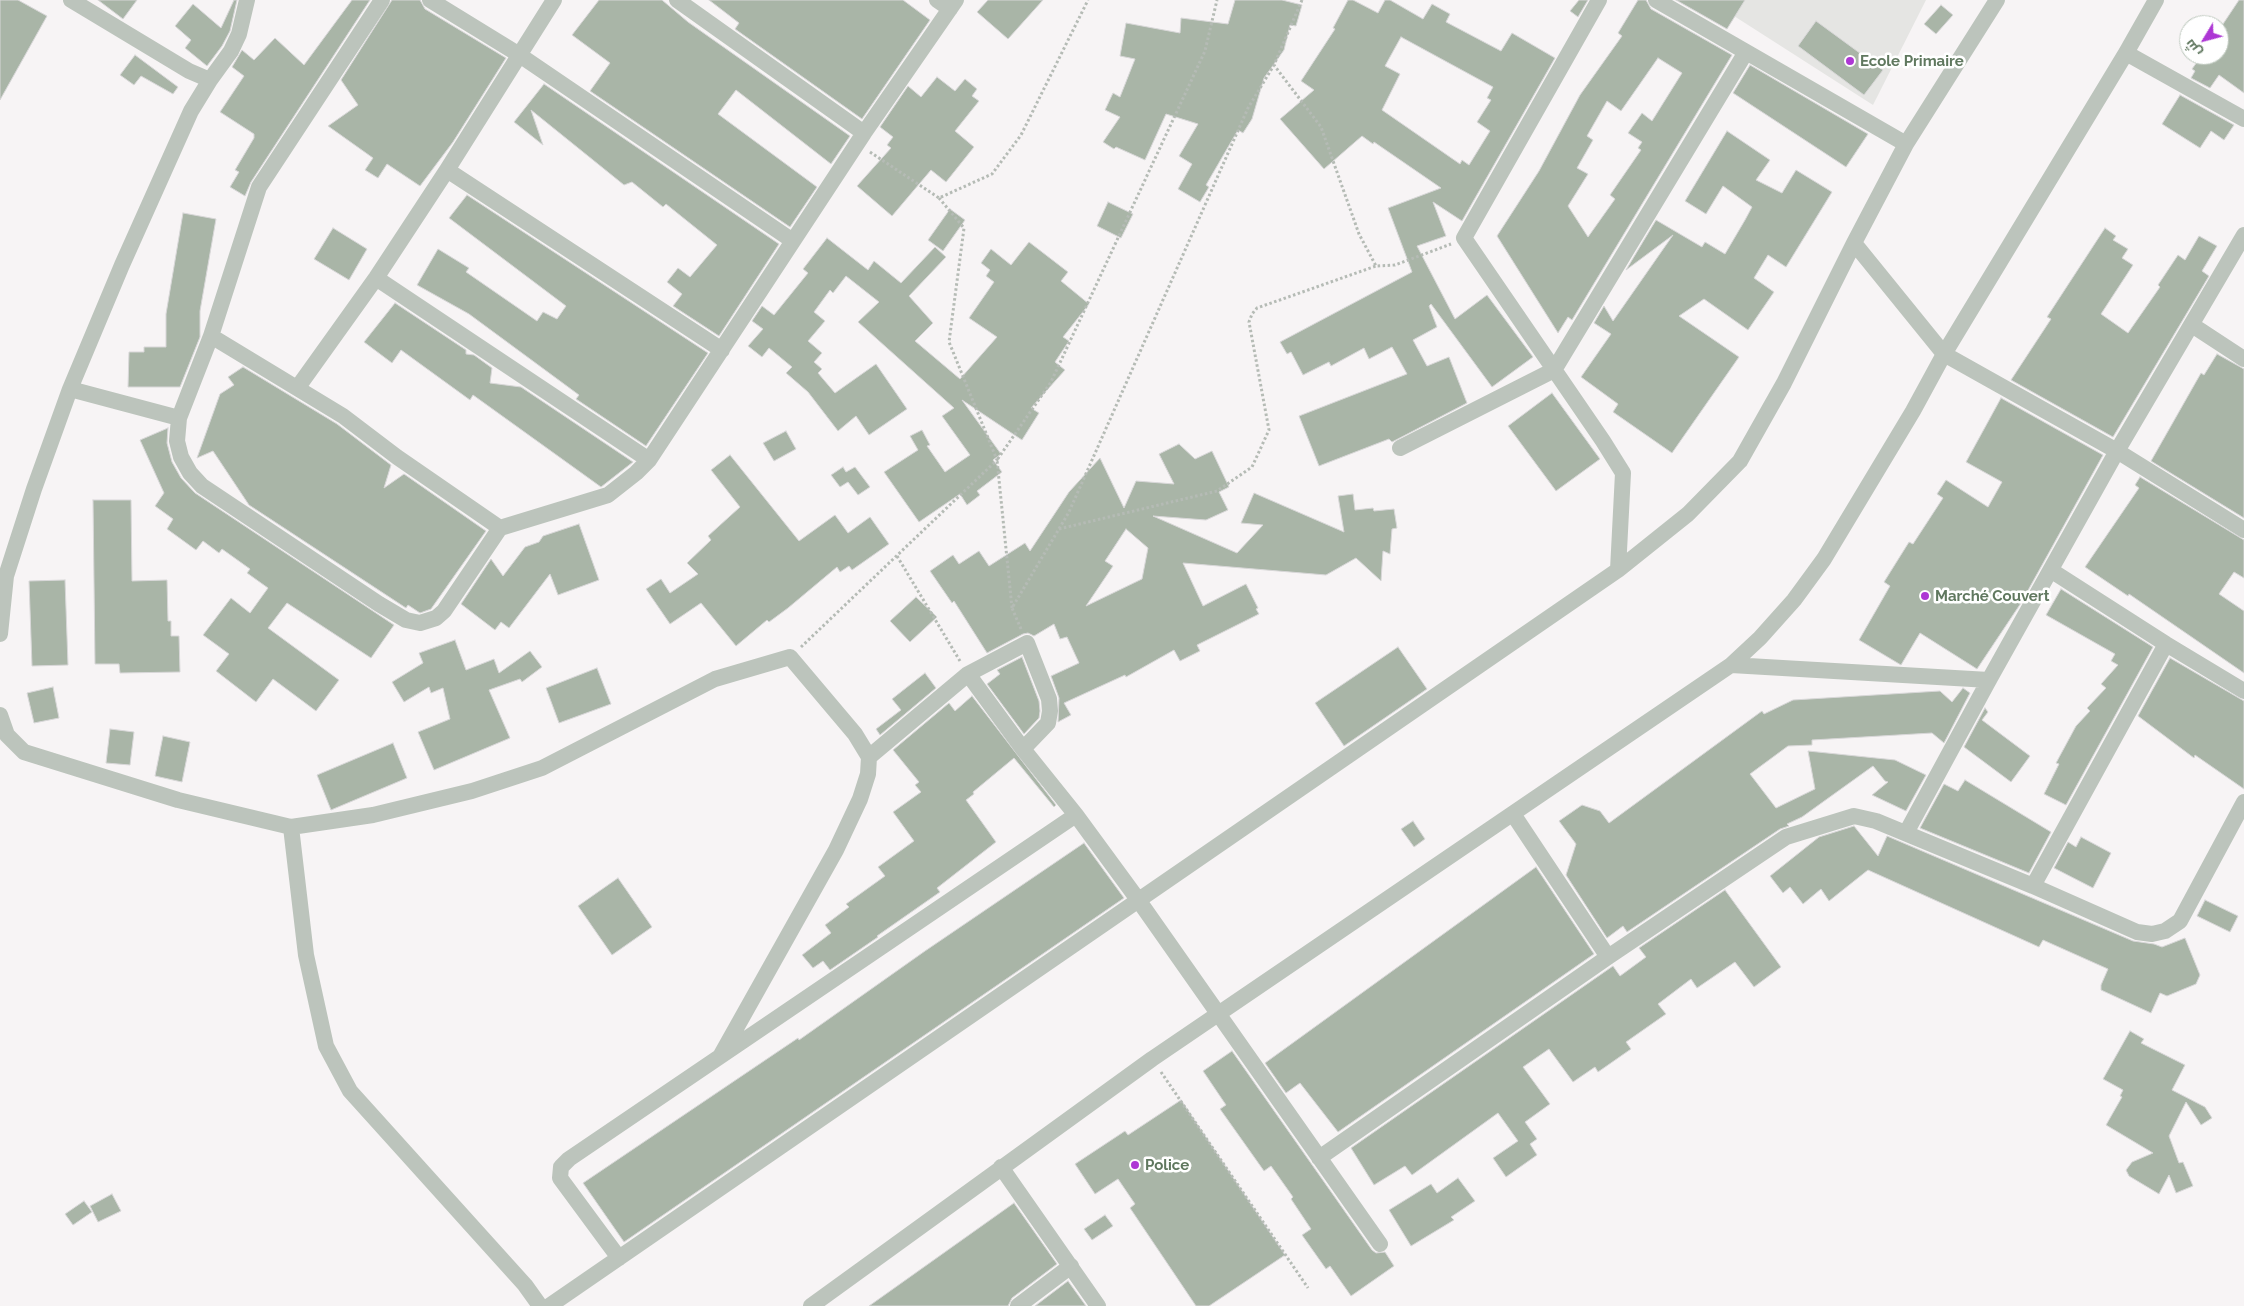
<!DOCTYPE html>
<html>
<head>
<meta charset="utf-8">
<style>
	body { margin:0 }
	#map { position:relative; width:2244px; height:1306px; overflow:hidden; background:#f7f4f5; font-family:Raleway,Cairo,sans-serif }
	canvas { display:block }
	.north { position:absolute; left:2179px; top:15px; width:50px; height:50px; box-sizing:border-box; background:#fff; border:1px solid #bfc9bf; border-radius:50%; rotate:233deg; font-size:14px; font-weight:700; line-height:20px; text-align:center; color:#60785f }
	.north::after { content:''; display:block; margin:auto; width:18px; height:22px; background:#ad37d4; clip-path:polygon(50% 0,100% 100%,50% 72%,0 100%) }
</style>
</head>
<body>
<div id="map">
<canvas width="2244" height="1306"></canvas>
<div class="north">ش</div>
</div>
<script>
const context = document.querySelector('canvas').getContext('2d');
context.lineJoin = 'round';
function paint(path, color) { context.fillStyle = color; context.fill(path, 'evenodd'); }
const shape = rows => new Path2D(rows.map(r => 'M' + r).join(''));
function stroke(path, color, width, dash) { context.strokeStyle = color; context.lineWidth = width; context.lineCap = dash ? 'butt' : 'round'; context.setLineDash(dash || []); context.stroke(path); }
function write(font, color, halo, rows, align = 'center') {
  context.font = font + ' Raleway,sans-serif'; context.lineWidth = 5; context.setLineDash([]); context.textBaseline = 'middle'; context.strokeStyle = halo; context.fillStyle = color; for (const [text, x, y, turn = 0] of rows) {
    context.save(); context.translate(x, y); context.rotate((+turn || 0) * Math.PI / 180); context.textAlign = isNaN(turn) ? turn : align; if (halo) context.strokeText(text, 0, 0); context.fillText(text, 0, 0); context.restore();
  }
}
const built = shape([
	[1741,0,1926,0,1873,105,1734,16]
]);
const building = shape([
	[0,0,18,0,47,16,0,100,0,0],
	[98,0,137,0,123,19,98,0],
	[234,0,237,0,230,31,222,46,207,66,185,48,191,40,175,26,193,4,221,28,234,0],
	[352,0,370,0,251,182,245,196,230,187,239,172,235,170,254,138,254,134,220,112,244,76,232,67,242,50,254,60,275,38,304,65,352,0],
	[392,0,420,0,425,9,506,58,453,142,420,186,387,164,378,178,365,170,373,158,328,126,358,105,341,80,392,0],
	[599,0,662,0,688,22,850,136,831,164,736,90,718,114,817,187,790,227,590,91,610,63,572,35,599,0],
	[709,0,903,0,930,20,862,119,735,29,739,23,709,0],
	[988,0,1043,0,1008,39,977,12,988,0],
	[1235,0,1282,0,1302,5,1296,26,1290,25,1284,50,1264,78,1252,119,1243,133,1238,130,1206,185,1209,187,1200,202,1178,189,1192,164,1179,156,1198,124,1166,114,1145,160,1116,147,1114,149,1103,142,1120,117,1105,110,1113,93,1120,97,1135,59,1120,56,1126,23,1180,33,1181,18,1228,24,1235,0],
	[1348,0,1353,0,1378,13,1385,0,1390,0,1423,19,1432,4,1450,14,1446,22,1501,51,1512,33,1555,58,1462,221,1433,202,1446,236,1417,246,1455,319,1487,295,1533,357,1492,387,1431,304,1429,306,1437,327,1413,340,1427,366,1449,357,1467,403,1392,442,1389,439,1319,466,1299,416,1407,374,1392,347,1369,359,1364,348,1331,366,1329,362,1303,375,1291,352,1287,354,1280,342,1412,272,1388,208,1441,188,1374,142,1373,144,1362,136,1324,169,1280,119,1314,90,1301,81,1335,29,1333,28,1348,0],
	[1401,37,1493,87,1487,98,1491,100,1477,122,1490,131,1469,165,1462,160,1460,164,1382,110,1400,74,1385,66,1401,37],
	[1579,0,1588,0,1578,17,1570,11,1579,0],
	[1638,0,1646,0,1651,9,1732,55,1572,320,1568,317,1558,333,1497,236,1539,171,1580,95,1622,36,1618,33,1638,0],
	[1658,58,1682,73,1652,121,1642,113,1628,133,1642,142,1638,148,1641,150,1610,195,1615,199,1588,237,1568,206,1588,174,1577,168,1593,140,1587,136,1607,101,1621,111,1658,58],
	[1676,0,1745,0,1727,29,1676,0],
	[2239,0,2244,0,2244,93,2219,75,2210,88,2191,78,2195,71,2192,69,2202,55,2219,55,2219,30,2239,0],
	[1941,5,1953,15,1936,34,1924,24,1941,5],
	[1816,21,1883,70,1864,95,1798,46,1816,21],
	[135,55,178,87,173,94,141,76,134,85,120,75,135,55],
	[1750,65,1868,134,1846,167,1733,93,1750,65],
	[937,77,955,91,965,79,977,89,972,96,979,101,955,131,974,147,946,182,931,170,892,216,857,186,891,148,887,145,893,137,880,127,908,86,921,97,937,77],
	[544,84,779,244,719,336,673,306,682,294,667,282,678,268,690,277,717,245,666,204,663,207,632,182,624,185,531,110,543,145,514,122,544,84],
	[2180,95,2234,125,2224,140,2211,131,2200,148,2162,124,2180,95],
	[1727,131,1770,160,1756,180,1782,193,1796,170,1832,192,1786,267,1768,255,1754,278,1774,292,1748,330,1704,299,1679,316,1739,357,1672,453,1613,412,1618,404,1581,377,1611,334,1594,323,1604,306,1613,321,1673,235,1626,270,1656,220,1702,247,1705,242,1725,254,1745,220,1752,207,1723,186,1706,214,1685,201,1727,131],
	[467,195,708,353,646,446,576,399,579,395,469,314,417,285,438,249,469,268,466,272,537,321,543,312,557,319,566,306,449,218,467,195],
	[1108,202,1133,214,1121,238,1097,226,1108,202],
	[950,209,965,220,943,251,928,240,950,209],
	[183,213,216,219,200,311,200,337,180,387,128,387,129,352,144,352,144,347,166,347,166,314,183,213],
	[333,228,367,249,349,280,314,259,333,228],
	[2105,228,2116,236,2113,240,2128,249,2122,258,2133,265,2101,314,2128,333,2160,287,2158,285,2178,255,2185,260,2199,236,2217,246,2202,271,2209,276,2113,437,2011,380,2051,319,2047,317,2105,228],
	[827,238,868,270,874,261,901,283,935,247,946,257,909,296,933,323,915,341,960,379,997,337,969,318,994,282,986,276,990,270,981,263,991,249,1011,265,1029,242,1068,272,1061,281,1089,304,1063,337,1069,341,1055,362,1065,370,1031,408,1039,413,1022,440,962,400,1001,454,993,460,1002,472,977,491,980,495,967,505,960,494,919,522,884,472,918,450,910,436,922,430,930,445,927,446,945,472,970,455,942,416,954,408,858,322,879,302,846,276,833,293,830,290,814,312,825,321,808,341,822,353,814,362,822,369,818,373,835,393,876,364,907,409,869,435,856,416,838,431,808,392,786,373,792,367,769,348,762,357,748,346,763,329,752,321,762,306,774,315,808,273,803,269,827,238],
	[395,303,466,350,466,354,474,355,492,368,490,383,521,387,633,462,601,487,473,395,470,400,401,350,392,363,364,342,395,303],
	[2217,354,2244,369,2244,518,2151,461,2201,373,2204,375,2217,354],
	[243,367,337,424,391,465,384,488,404,474,486,531,431,609,420,613,408,605,406,608,249,505,213,451,197,458,220,394,234,385,228,377,243,367],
	[1552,393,1600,459,1556,491,1508,426,1552,393],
	[2001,398,2103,455,2021,603,1977,669,1920,633,1901,665,1859,640,1890,586,1884,582,1909,542,1913,544,1943,498,1937,494,1946,480,1988,507,2002,482,1966,462,2001,398],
	[168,428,167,443,172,462,181,478,195,493,394,625,371,658,287,603,268,628,339,680,316,711,273,679,256,702,216,671,229,654,203,635,231,598,250,613,268,588,247,573,250,569,222,549,219,553,203,541,196,550,167,529,173,519,155,506,164,493,140,440,168,428],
	[786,431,796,449,774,461,763,443,786,431],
	[1179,444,1195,459,1212,451,1229,487,1219,492,1228,510,1206,520,1153,516,1237,553,1263,525,1241,523,1254,493,1344,532,1338,496,1353,494,1355,510,1373,508,1374,511,1394,509,1397,528,1392,529,1390,554,1383,551,1381,581,1356,558,1326,575,1183,563,1203,606,1246,584,1258,608,1256,609,1259,614,1197,645,1200,651,1180,661,1174,650,1126,677,1125,675,1064,703,1071,715,1058,722,1059,698,1051,676,1079,663,1067,637,1060,639,1054,624,1034,636,1028,633,1023,634,987,653,954,601,952,603,930,571,953,555,959,564,979,551,989,566,1025,543,1030,551,1069,492,1100,458,1124,508,1136,481,1174,484,1159,454,1179,444],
	[1126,529,1148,548,1142,579,1086,606,1113,566,1105,561,1126,529],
	[730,455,799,541,835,515,848,533,870,517,889,544,852,570,849,566,840,572,837,567,788,608,769,622,767,620,736,646,701,603,670,624,646,589,661,579,670,593,698,574,687,563,711,540,708,536,740,507,711,470,730,455],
	[843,467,846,472,855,467,870,487,858,495,848,482,840,487,831,475,843,467],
	[2140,477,2244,540,2244,578,2234,572,2219,594,2244,611,2244,673,2129,594,2128,596,2085,567,2139,488,2135,485,2140,477],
	[93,500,131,500,132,581,167,580,168,621,171,621,171,636,179,636,180,672,120,673,119,664,95,664,93,500],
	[579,524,599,580,558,595,550,574,509,628,501,622,495,630,461,604,491,559,503,576,525,547,539,542,543,536,579,524],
	[65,580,68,665,32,666,29,581,65,580],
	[2061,589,2153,647,2066,805,2044,794,2059,764,2056,763,2076,726,2090,711,2087,708,2106,688,2101,684,2118,665,2111,661,2115,654,2046,615,2061,589],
	[916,597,937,617,910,642,890,621,916,597],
	[455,640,466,670,494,659,499,673,530,651,542,667,522,682,520,679,489,690,510,738,434,770,418,732,450,719,443,688,431,693,429,687,404,702,392,682,423,663,419,653,455,640],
	[1398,647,1427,689,1344,746,1315,703,1398,647],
	[1022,657,1039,701,1040,711,1039,718,1024,734,987,684,1000,674,997,670,1022,657],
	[2170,658,2244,701,2244,789,2195,755,2194,758,2138,716,2170,658],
	[597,668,611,704,559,723,546,688,597,668],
	[925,673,936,688,880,735,876,729,901,710,892,699,925,673],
	[53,687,59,718,34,723,27,693,53,687],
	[1963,688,1970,693,1944,743,1932,733,1812,740,1812,745,1788,746,1750,774,1776,808,1815,789,1808,751,1895,760,1926,775,1906,811,1872,795,1888,782,1885,781,1873,766,1802,817,1787,824,1789,826,1780,829,1627,932,1623,926,1607,938,1566,875,1576,844,1559,821,1582,805,1600,811,1609,823,1762,711,1764,714,1793,700,1940,691,1952,702,1963,688],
	[972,696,1056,805,1054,807,1014,758,973,792,974,794,966,800,996,842,937,888,940,892,877,936,878,937,830,970,823,961,813,968,802,955,831,933,825,925,849,907,846,904,885,876,878,867,914,841,893,812,921,792,915,785,919,782,893,750,949,703,955,711,972,696],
	[1985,708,1988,712,1982,720,2030,756,2011,782,1964,747,1985,708],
	[110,729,134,732,130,765,106,763,110,729],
	[163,736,190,742,182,782,155,776,163,736],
	[393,743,407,778,331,810,317,775,393,743],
	[1965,780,2051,832,2029,873,1920,828,1944,784,1958,791,1965,780],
	[1413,821,1425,839,1414,847,1401,829,1413,821],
	[1854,826,1878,856,1887,836,2133,941,2154,944,2162,947,2185,938,2200,975,2196,984,2167,996,2160,993,2151,1013,2101,990,2101,985,2108,969,2043,940,2039,947,1868,870,1829,901,1821,889,1803,904,1790,887,1783,893,1770,876,1819,837,1854,826],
	[2081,837,2111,853,2093,888,2054,868,2068,842,2076,847,2081,837],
	[1084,843,1124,898,624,1242,583,1183,798,1038,799,1040,925,951,1084,843],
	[1536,867,1594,954,1338,1132,1300,1083,1286,1093,1265,1063,1536,867],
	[618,878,652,927,612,955,578,906,618,878],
	[1725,890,1781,967,1754,987,1735,962,1697,988,1691,979,1658,1004,1666,1014,1626,1042,1631,1049,1598,1072,1595,1067,1573,1082,1549,1049,1523,1067,1550,1104,1525,1122,1537,1139,1530,1144,1537,1155,1506,1177,1493,1158,1518,1141,1498,1113,1412,1175,1405,1166,1374,1185,1351,1148,1613,966,1620,976,1646,957,1639,948,1725,890],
	[2205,900,2238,916,2230,932,2197,916,2205,900],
	[2130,1031,2144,1039,2141,1043,2185,1065,2172,1090,2205,1107,2212,1118,2201,1125,2186,1102,2169,1136,2179,1163,2183,1162,2193,1186,2176,1193,2169,1175,2159,1194,2129,1176,2126,1170,2132,1162,2153,1153,2106,1125,2122,1097,2120,1096,2123,1090,2103,1079,2130,1031],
	[1232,1051,1372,1250,1376,1253,1385,1252,1394,1266,1351,1296,1330,1266,1326,1269,1302,1235,1311,1229,1291,1199,1293,1197,1271,1166,1264,1171,1220,1109,1226,1105,1203,1071,1232,1051],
	[1181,1100,1285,1255,1209,1306,1196,1306,1130,1208,1135,1204,1118,1179,1095,1194,1075,1164,1125,1131,1128,1135,1181,1100],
	[1458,1178,1475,1201,1451,1217,1454,1220,1411,1246,1389,1210,1431,1184,1437,1193,1458,1178],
	[112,1194,121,1211,98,1222,90,1206,112,1194],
	[84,1201,92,1212,73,1225,65,1214,84,1201],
	[1014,1203,1057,1264,1012,1298,1008,1306,869,1306,1014,1203],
	[1105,1215,1113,1226,1092,1240,1084,1229,1105,1215],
	[1068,1281,1086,1306,1035,1306,1068,1281]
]);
const path = shape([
	[1302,0,1274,65,1321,127,1359,234,1376,266,1395,265,1451,244],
	[870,152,939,198,992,174,1021,135,1088,0],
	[1059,529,1217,491,1252,467,1269,430,1249,322,1252,314,1257,308,1376,266],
	[897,556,960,661],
	[1012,608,997,460,1051,382,1205,51,1217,0],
	[1021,629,1012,608,1069,512,1248,108,1274,65],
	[801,647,997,460,949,342,964,228,939,198],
	[1161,1072,1308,1288]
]);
const street = shape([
	[382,0,259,187,211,336,179,418,177,441,181,457,190,473,202,486,379,604,406,620,420,623,436,618,444,611,500,528,608,495,636,473,649,460,864,133,956,0],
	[430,0,518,54,793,241],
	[677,0,864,133],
	[937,0,950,9],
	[1599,0,1464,238,1603,441,1623,473,1618,570],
	[1656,0,1906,144],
	[2126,53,2244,119],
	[210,80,231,51,239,34,247,0],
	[447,170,722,350],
	[1854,243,1944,354,2117,451,2244,530],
	[376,278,649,460],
	[2192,325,2244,359],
	[211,336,343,416,397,457,500,528],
	[298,387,376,278,447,170,554,0],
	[70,389,179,418],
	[1400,448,1554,370,1746,52],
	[2052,571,2166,644,2244,691],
	[0,634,6,576,34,489,70,389,122,265,191,111,210,80,189,71,71,0],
	[1731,665,1989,680],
	[968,674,1023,749],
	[0,715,7,735,24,752,178,800,291,827,373,815,472,791,542,768,715,679,790,657,855,734,869,757,868,774,860,799,836,850,721,1055],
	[869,757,968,674,1027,643,1049,699,1050,711,1048,723,1023,749,1076,815],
	[1513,814,1608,957],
	[291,827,306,955,326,1046,350,1091,525,1285,540,1306],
	[1906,833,1989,680,2117,451,2244,235],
	[2033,886,2166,644],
	[1319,1158,1608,957,1786,837,1854,816,1876,821,2033,886,2137,932,2152,934,2165,931,2180,921,2244,802],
	[1001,1167,1098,1306],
	[619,1258,560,1178,561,1167,569,1159,1076,815,1139,901,1380,1244],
	[549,1306,1618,570,1688,514,1740,461,1784,383,1854,243,1906,144,1997,0],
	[811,1306,1152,1059,1731,665,1760,638,1794,600,1824,559,1913,411,1944,354,2126,53,2156,0],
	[1018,1306,1071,1266]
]);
const markers = [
	[1850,61,5,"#ad37d4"],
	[1925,596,5,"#ad37d4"],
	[1135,1165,5,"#ad37d4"]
];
const poiNames = [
	["Ecole Primaire",1860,61],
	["Marché Couvert",1935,596],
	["Police",1145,1165]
];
paint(built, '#e5e5e3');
paint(building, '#a9b5a7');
stroke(building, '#d8d7d8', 1);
stroke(path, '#b5bbb5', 3, [2.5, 2.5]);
stroke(street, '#bcc4bc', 16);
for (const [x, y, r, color] of markers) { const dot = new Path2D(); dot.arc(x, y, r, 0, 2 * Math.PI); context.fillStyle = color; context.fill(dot); stroke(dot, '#fff', 2); }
write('bold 15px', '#60785f', '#fff', poiNames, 'left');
</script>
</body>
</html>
